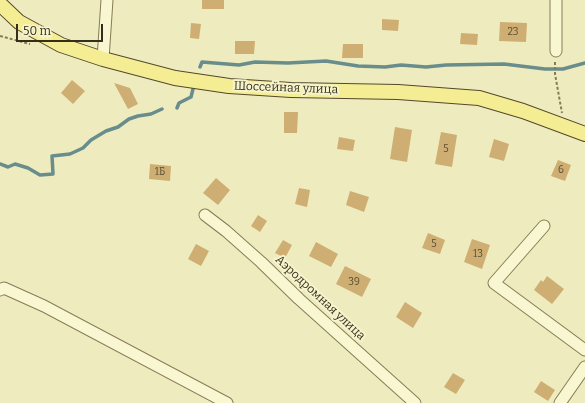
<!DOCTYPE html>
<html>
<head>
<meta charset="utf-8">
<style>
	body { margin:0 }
	#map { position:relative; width:585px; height:403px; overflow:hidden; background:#eeecbe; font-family:Bitter,serif }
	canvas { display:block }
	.scale { position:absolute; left:16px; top:24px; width:87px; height:18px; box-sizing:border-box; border:2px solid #362e1b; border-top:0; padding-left:5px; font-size:12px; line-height:14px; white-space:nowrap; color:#362e1b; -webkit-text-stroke:3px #f6f4cd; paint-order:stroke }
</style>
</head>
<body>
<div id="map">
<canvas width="585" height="403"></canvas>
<div class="scale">50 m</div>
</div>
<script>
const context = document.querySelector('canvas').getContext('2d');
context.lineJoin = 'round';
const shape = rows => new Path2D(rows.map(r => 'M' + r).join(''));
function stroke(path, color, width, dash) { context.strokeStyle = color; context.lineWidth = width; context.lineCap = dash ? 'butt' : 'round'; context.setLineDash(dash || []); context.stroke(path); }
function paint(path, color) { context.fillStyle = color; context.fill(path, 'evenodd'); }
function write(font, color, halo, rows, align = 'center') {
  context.font = font + ' Bitter,serif'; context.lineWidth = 4; context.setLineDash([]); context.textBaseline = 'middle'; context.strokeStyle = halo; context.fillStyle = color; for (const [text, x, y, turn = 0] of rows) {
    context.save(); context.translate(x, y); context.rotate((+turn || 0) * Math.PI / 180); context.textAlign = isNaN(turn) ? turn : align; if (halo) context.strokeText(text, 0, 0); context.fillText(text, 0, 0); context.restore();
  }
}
const stream = shape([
	[200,67,202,62,239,65,255,62,288,63,326,61,358,66,385,67,401,65,426,67,446,65,504,64,545,69,563,69,585,63],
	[177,108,179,103,191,97,193,89],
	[0,164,8,167,15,164,28,168,40,175,53,174,52,156,70,154,83,148,91,140,106,131,118,127,129,119,138,116,151,114,162,109]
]);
const building = shape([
	[202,0,224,0,224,9,202,9],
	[382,19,399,20,398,31,382,30],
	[500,22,527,23,526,42,499,41],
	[191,23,201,24,199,39,190,38],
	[461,33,478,34,477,45,460,44],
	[235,41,255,41,254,54,235,54],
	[343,44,363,44,363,58,342,58],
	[72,80,85,91,73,104,61,93],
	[114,83,130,88,138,104,128,109],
	[284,112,298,112,297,133,284,133],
	[395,127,412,130,407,162,390,159],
	[441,132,457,135,452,167,435,164],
	[339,137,355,140,353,151,337,149],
	[494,139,509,144,504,161,489,157],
	[558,160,571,165,565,181,551,176],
	[150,164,171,166,170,181,149,179],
	[216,178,230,190,218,205,203,193],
	[299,188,310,190,307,207,295,204],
	[350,191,369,197,364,212,346,205],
	[258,215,267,221,260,232,251,226],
	[428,233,445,240,440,254,422,248],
	[472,239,490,245,482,269,464,262],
	[283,240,292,245,285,258,275,253],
	[316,242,338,254,331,267,309,256],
	[196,244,209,251,201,266,188,259],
	[345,266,371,279,362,297,336,284],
	[547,276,564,289,552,304,534,290,541,280,543,282],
	[405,302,422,313,413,328,396,317],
	[453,373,465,380,456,394,444,387],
	[541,381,555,390,548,401,534,392]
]);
const path = shape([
	[0,36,30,44],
	[555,62,555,74,562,113]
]);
const minor = shape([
	[556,51,556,0],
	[103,59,107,0],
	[205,215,226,231,261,262,299,299,415,403],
	[544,226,494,283,585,350],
	[0,290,4,288,44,306,227,403],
	[560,403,585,367]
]);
const major = shape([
	[0,4,19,22,61,45,103,59,175,78,229,86,291,90,398,92,479,98,523,111,585,134]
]);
const numberNames = [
	["23",513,32],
	["5",446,149],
	["6",561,170],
	["1Б",160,172],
	["5",434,244],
	["13",478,254],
	["39",354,282]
];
const streetNames = [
	["Шоссейная улица",286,88,2],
	["Аэродромная улица",320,298,43]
];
stroke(stream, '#698d8d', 3.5);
paint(building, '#ceae72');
stroke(minor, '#877c56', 13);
stroke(major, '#54482b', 16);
stroke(path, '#877c56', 2, [3, 2]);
stroke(minor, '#f9f7d1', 11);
stroke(major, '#f4ed94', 14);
write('10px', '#5c4e31', null, numberNames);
write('12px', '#362e1b', '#f6f4cd', streetNames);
</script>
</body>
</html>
